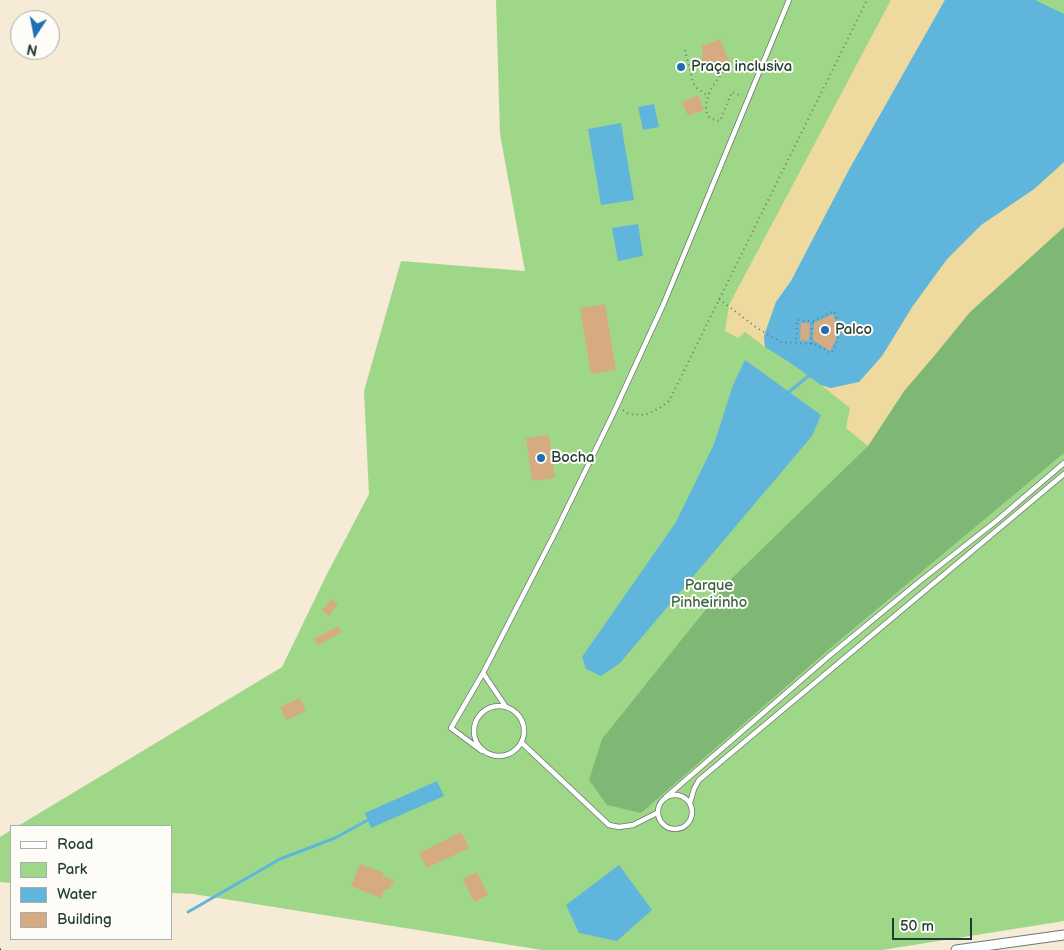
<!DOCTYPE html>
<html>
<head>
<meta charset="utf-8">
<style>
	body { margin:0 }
	#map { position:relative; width:1064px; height:950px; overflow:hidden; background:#f6ebd7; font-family:"Balsamiq Sans",sans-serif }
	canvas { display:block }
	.legend { position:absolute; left:10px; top:825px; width:162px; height:115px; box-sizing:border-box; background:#fdfcf7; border:1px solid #a4b0a9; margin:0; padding:6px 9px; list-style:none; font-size:15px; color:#1f3d34 }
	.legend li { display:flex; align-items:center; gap:10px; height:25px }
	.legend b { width:25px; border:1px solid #a4b0a9 }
	.north { position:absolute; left:10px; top:10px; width:50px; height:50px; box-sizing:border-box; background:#fdfcf7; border:1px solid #a4b0a9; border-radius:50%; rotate:191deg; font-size:14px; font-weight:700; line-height:20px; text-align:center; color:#1f3d34 }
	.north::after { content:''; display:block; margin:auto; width:18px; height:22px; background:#1f6fb2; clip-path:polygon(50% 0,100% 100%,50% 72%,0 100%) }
	.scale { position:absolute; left:892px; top:918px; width:80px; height:22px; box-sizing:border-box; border:2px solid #1f3d34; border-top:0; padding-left:6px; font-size:15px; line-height:18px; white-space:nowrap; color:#1f3d34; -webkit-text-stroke:4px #fdfcf7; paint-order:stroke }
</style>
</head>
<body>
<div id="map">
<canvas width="1064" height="950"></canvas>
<ul class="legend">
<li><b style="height:6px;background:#fff"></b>Road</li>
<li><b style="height:14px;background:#9fd789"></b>Park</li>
<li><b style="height:14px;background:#60b5dc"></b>Water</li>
<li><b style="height:14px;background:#d6ab82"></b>Building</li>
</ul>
<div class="north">N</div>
<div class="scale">50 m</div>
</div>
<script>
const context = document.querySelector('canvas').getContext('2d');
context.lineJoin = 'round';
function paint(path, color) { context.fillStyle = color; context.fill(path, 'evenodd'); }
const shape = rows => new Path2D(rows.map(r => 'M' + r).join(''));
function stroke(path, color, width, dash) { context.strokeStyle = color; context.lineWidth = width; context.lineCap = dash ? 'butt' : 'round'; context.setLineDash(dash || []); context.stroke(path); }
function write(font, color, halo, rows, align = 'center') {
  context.font = font + ' "Balsamiq Sans",sans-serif'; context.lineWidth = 4; context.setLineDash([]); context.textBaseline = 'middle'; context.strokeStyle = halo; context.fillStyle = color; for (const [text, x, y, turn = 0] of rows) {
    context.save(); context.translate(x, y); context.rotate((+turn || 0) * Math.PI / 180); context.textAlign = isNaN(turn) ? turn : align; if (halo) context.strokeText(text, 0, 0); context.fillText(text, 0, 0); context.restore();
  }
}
const green = shape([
	[496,0,1064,0,1064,921,882,950,542,950,193,894,171,893,171,826,18,826,282,667,327,574,369,494,364,391,401,261,525,271,500,134],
	[11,830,11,883,0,882,0,837]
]);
const forest = shape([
	[1064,227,1064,453,834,645,641,813,607,805,589,780,602,739,727,583,868,446,904,391,934,356,970,312]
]);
const sand = shape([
	[891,0,945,0,850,168,791,281,776,302,764,336,765,347,745,332,738,338,725,331,729,305],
	[1064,162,1064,227,970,312,934,356,904,391,868,446,846,428,850,408,821,385,831,388,882,356,912,307,947,259,981,225,1034,189]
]);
const water = shape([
	[945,0,1035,0,1064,14,1064,162,1034,189,981,225,947,259,912,307,882,356,859,382,831,388,821,385,789,362,765,347,764,336,776,302,791,281,850,168],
	[654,104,659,127,643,130,638,107],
	[621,123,634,200,601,205,588,129],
	[638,224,643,256,618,261,612,228],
	[745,360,821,415,812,436,620,663,601,676,586,669,582,657,676,522,714,444,733,385],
	[437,781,444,796,371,828,365,813],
	[619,865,652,910,617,941,579,933,566,905]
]);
const stream = shape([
	[789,392,812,373],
	[188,912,280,859,335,838,368,820]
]);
const building = shape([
	[720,39,730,64,712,71,710,66,701,61,703,51,701,46],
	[698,95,704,110,688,116,682,102],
	[605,304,616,370,591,374,580,308],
	[833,314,837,326,837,335,835,341,830,351,813,340,814,323],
	[801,323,810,323,809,341,800,340],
	[549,435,555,478,532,481,526,438],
	[332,599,338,604,329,616,322,610],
	[338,626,342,632,318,645,314,639],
	[300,698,306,711,286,720,280,707],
	[461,832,469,848,427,868,419,853],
	[360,864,384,873,382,876,394,880,389,890,385,889,381,898,351,886],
	[477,872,488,895,474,902,463,879]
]);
const path = shape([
	[685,50,693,83,697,88,708,96],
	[723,72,710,90,706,104,706,111,708,116,712,119,720,121,732,92,742,96],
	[719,299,757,328,781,342,796,343,815,344,831,353,837,343,839,333,838,322,834,311,814,321,797,320,796,343],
	[811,344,812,321],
	[623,410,629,414,645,415,660,408,669,401,867,0]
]);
const service = shape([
	[483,673,506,707],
	'474 731a25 25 0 1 1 50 0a25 25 0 1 1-50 0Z',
	[522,743,609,825,619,827,633,825,657,813],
	[482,751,451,728,483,673,556,531,613,414,664,303,789,0],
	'658 812a17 17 0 1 1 34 0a17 17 0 1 1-34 0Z',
	[666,797,829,656,920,581,995,522,1064,463],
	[690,803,694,789,699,780,1064,474]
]);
const minor = shape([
	[956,950,1064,935]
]);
const rail = shape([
	[0,950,1,950]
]);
const markers = [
	[681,67,5,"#1f6fb2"],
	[825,330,5,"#1f6fb2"],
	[541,458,5,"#1f6fb2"]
];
const poiNames = [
	["Praça inclusiva",691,67],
	["Palco",835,330],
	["Bocha",551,458]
];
const parkNames = [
	["Parque",709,586],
	["Pinheirinho",709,603]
];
paint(green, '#9fd789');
paint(forest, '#7fb875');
paint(sand, '#eeda9e');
paint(water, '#60b5dc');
stroke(stream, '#60b5dc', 3);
paint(building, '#d6ab82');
stroke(service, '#6a7a6d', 6);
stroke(minor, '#6a7a6d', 11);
stroke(path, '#6a7a6d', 2, [1, 4]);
stroke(service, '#fff', 4.5);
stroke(minor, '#fff', 9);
stroke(rail, '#1f3d34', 3, [8, 4]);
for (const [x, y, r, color] of markers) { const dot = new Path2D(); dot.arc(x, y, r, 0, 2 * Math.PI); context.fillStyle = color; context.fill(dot); stroke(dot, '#fdfcf7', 2); }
write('15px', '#1f3d34', '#fdfcf7', poiNames, 'left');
write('15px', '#3f6449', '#fdfcf7', parkNames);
</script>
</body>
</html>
